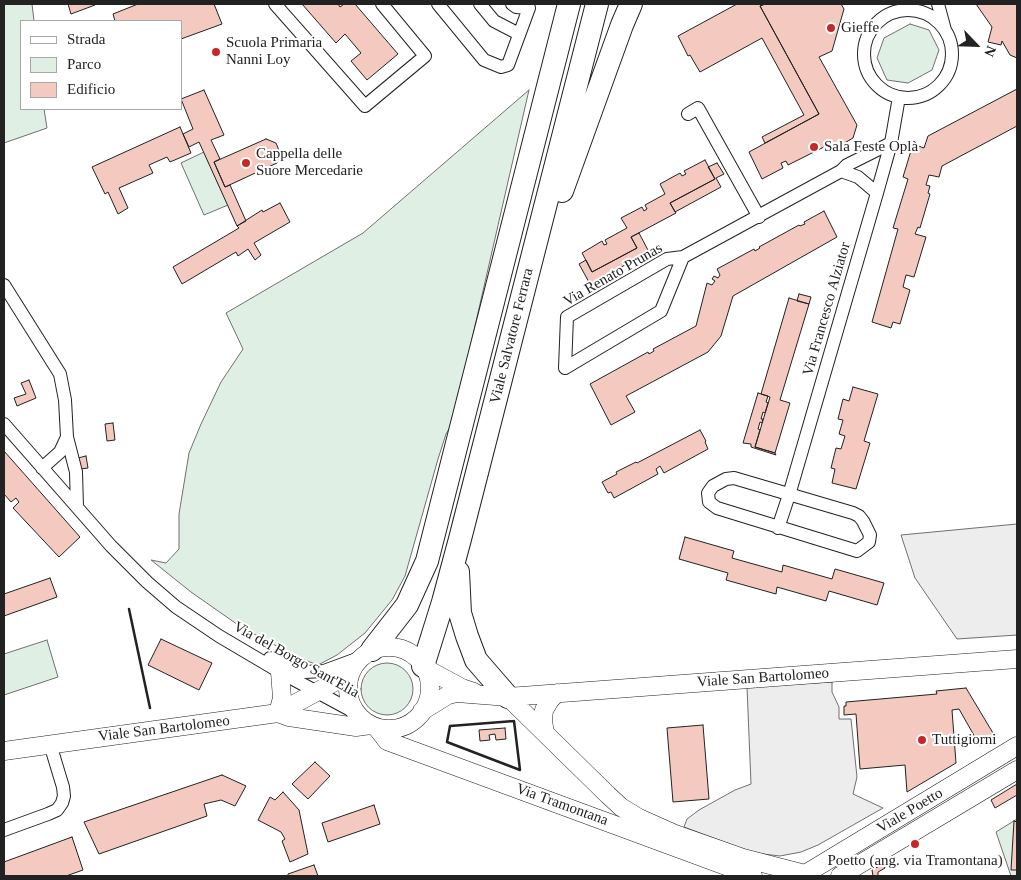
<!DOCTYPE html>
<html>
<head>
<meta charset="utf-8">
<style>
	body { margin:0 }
	#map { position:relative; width:1021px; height:880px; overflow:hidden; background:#fff; font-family:Georgia,serif }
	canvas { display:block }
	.frame { position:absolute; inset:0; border:5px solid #222; pointer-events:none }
	.legend { position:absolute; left:20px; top:20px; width:162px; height:90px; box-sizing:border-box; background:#fff; border:1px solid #a7a7a7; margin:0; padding:6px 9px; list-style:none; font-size:15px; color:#222 }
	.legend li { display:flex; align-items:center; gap:10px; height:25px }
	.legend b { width:25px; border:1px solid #a7a7a7 }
	.north { position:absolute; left:951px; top:20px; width:50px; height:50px; -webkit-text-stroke:4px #fff; paint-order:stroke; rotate:114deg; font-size:14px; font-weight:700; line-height:20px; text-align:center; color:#222 }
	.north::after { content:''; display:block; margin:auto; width:18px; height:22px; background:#222; clip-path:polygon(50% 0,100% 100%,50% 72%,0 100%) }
</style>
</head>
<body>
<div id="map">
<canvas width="1021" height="880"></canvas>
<div class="frame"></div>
<ul class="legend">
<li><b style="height:6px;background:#fff"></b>Strada</li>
<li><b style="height:14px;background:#e0efe3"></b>Parco</li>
<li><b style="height:14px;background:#f3c9c0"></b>Edificio</li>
</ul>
<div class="north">N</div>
</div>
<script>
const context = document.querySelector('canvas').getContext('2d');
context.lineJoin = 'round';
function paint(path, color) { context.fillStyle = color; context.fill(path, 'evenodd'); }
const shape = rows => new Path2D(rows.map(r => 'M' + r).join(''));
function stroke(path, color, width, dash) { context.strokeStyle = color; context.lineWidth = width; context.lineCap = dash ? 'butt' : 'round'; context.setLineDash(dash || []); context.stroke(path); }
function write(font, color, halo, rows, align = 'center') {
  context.font = font + ' Georgia,serif'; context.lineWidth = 4; context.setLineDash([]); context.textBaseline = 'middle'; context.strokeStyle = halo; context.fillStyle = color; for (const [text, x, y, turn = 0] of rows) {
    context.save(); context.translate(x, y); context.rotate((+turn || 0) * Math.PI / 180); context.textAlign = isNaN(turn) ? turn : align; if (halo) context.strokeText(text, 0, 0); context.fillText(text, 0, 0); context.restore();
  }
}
const green = shape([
	[4,4,32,4,34,21,21,21,21,109,44,109,47,128,4,143,4,4],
	[910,24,929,30,939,50,932,70,908,83,887,80,877,58,884,38,910,24],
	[529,90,453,422,446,434,438,459,405,576,392,600,365,633,337,655,318,665,299,658,241,627,191,592,151,560,166,563,179,549,179,514,189,453,201,424,221,382,243,349,226,313,363,233,529,90],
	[204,152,228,205,204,215,181,163,204,152],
	[47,640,58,677,4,695,4,654,47,640],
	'361 689a26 26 0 1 1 52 0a26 26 0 1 1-52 0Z',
	[1017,819,1017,876,1011,876,996,832,1017,819]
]);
const parking = shape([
	[1017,524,1017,635,957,639,915,578,901,535,1017,524],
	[832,682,832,692,839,707,839,719,851,719,857,777,853,794,883,808,818,845,801,852,780,856,763,854,748,851,684,827,687,819,699,810,735,790,751,784,747,687,832,682]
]);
const building = shape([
	[68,4,95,4,95,5,71,14,68,4],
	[138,4,214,4,222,24,181,39,181,21,115,21,113,14,138,4],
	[302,4,338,4,340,7,344,4,355,4,398,54,367,80,351,61,361,53,345,34,336,43,302,4],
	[737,4,765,4,760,6,819,114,765,143,762,137,804,115,762,38,700,72,690,55,688,56,678,36,737,4],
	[765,4,841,4,844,9,832,51,819,57,857,125,853,138,831,151,828,145,788,165,786,161,781,163,783,168,762,179,749,152,819,114,760,6,765,4],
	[976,4,1017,4,1017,58,1010,55,1002,41,1001,45,988,42,992,27,976,4],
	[1017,89,1017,126,942,166,939,177,929,175,926,185,930,186,928,193,930,194,920,228,918,227,915,234,926,237,914,277,906,275,903,287,910,290,900,324,893,322,891,328,872,322,898,229,893,228,908,179,903,177,913,144,924,148,928,136,1017,89],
	[204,90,224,135,211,140,220,159,214,162,225,187,230,185,246,221,237,226,199,142,189,147,183,134,193,129,181,99,204,90],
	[180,127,191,153,170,162,167,157,149,165,153,173,119,188,128,208,118,214,108,192,105,194,92,167,180,127],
	[266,139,276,143,280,153,277,163,225,187,214,162,266,139],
	[705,160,715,179,670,203,676,213,631,237,637,248,592,272,582,253,602,241,604,245,607,244,605,240,627,228,621,218,642,207,644,211,647,209,645,205,665,194,660,184,680,173,682,176,686,174,684,171,705,160],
	[717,163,724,174,716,178,721,187,675,212,670,203,715,179,708,167,717,163],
	[280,203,290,222,254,243,261,255,255,260,248,249,238,256,236,252,182,284,173,267,239,228,237,226,262,210,263,212,280,203],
	[824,211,837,237,733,296,721,336,708,352,626,396,635,412,611,425,590,384,648,352,649,354,654,351,653,349,696,326,707,283,712,285,715,281,712,279,714,276,718,278,720,275,717,269,754,249,755,251,760,248,759,247,799,225,800,226,805,224,804,222,824,211],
	[639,233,649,252,590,284,579,264,586,260,592,272,637,248,631,237,639,233],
	[799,294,811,297,809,304,797,301,799,294],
	[789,298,809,304,780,400,790,403,775,453,755,447,770,397,761,394,789,298],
	[29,380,36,398,17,406,14,398,26,394,21,383,29,380],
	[853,387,878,394,864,441,870,443,856,489,832,483,835,469,831,468,836,448,841,449,845,436,839,434,843,420,838,419,843,399,849,401,853,387],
	[758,393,768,396,766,402,768,403,765,413,763,412,761,419,763,419,762,423,760,422,758,429,760,430,755,447,775,453,776,455,751,447,751,444,743,443,758,393],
	[113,423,115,440,107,441,105,424,113,423],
	[700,430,706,441,705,442,708,449,664,473,660,466,656,469,658,474,614,498,611,492,608,493,602,482,617,474,616,472,636,462,637,463,700,430],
	[4,451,80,537,59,557,13,508,19,502,16,498,11,502,4,494,4,451],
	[86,456,88,468,80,469,78,458,86,456],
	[685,537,734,551,732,558,782,572,783,565,832,579,835,569,884,583,877,605,829,591,826,601,777,587,776,594,726,580,728,573,679,559,685,537],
	[50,578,57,597,4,616,4,594,50,578],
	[161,639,212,663,199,690,148,665,161,639],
	[966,688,996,738,980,746,959,709,952,710,956,763,907,792,905,765,860,769,856,714,844,715,844,706,846,706,846,702,937,694,936,691,966,688],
	[703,725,709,799,673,802,667,728,703,725],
	[505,728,506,739,496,740,495,734,489,735,490,740,480,741,479,730,505,728],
	[315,762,330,776,308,799,292,784,315,762],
	[222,775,246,786,235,806,221,800,204,804,207,816,99,854,84,822,222,775],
	[1017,784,1017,795,995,808,991,800,1017,784],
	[283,792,299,810,308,854,290,862,282,841,285,839,281,832,258,820,270,797,275,800,283,792],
	[374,805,380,824,328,842,322,823,374,805],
	[1014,821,1017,822,1017,870,1011,870,1014,821],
	[72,837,83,870,66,876,4,876,4,862,72,837],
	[883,864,885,868,878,872,878,876,873,876,872,870,883,864],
	[314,865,318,876,288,876,288,874,314,865]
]);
const street = shape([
	[275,4,365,106,425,56,382,4],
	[438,4,484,60,501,67,508,65,529,8,516,7,512,4],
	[480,4,494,21,519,34],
	[938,4,945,30],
	'864 54a44 44 0 1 1 88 0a44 44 0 1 1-88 0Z',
	[688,114,698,108,759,217],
	[841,171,858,177,877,193],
	[4,285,60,374,65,400,67,437,76,472,77,507],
	[565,368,567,317,667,259,683,257,841,171,847,165,891,143],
	[565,368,661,311,683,257],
	[4,424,111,546,147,582,176,607,219,636,280,672,356,713],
	[42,468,60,452,67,437],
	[734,478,853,513,859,516,863,521,870,535,869,542,857,551,717,508,709,502,708,493,713,486,726,479,734,478],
	[778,528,789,495,877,193,891,143,899,97],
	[270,658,304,672,324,671,362,657],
	[4,830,48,814,57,810,62,803,64,796,63,787,50,744]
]);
const secondary = shape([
	'348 688a41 41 0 1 1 82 0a41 41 0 1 1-82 0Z',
	[425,668,462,688,474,692],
	[508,697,608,795,621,807,639,818,675,834,743,858,805,874],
	[422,711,448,695,457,693,508,697,1017,659],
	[278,713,289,717,356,727,371,725],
	[278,713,282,698,280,672],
	[376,727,387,741,753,876],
	[545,733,543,721,544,710,550,700,557,693],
	[4,751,278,713,351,673],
	[802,876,1017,746],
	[840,876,1017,770]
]);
const highway = shape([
	[562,191,622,25,631,4],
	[458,572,460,613,467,636,476,660,508,697],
	[372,650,407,605,427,561,569,4],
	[423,666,443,602,460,539,597,4]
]);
const wall = shape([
	[129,609,150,708],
	[514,721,520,770,447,742,450,726,514,721]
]);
const markers = [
	[831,28,5,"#c62828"],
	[216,52,5,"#c62828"],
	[814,147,5,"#c62828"],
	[246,163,5,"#c62828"],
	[922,740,5,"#c62828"],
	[915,844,5,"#c62828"]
];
const poiNames = [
	["Gieffe",841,28],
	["Scuola Primaria",226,43],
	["Nanni Loy",226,60],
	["Sala Feste Oplà",824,147],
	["Cappella delle",256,154],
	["Suore Mercedarie",256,171],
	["Tuttigiorni",932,740],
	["Poetto (ang. via Tramontana)",915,861,"center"]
];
const streetNames = [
	["Via Renato Prunas",613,275,-30],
	["Via Francesco Alziator",827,309,-74],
	["Viale Salvatore Ferrara",512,336,-76],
	["Via del Borgo Sant'Elia",296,660,29],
	["Viale San Bartolomeo",763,678,-4],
	["Viale San Bartolomeo",164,729,-7],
	["Via Tramontana",562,805,20],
	["Viale Poetto",910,811,-31]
];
paint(green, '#e0efe3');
stroke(green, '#6f6f6f', 1);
paint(parking, '#ededed');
stroke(parking, '#6f6f6f', 1);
paint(building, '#f3c9c0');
stroke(building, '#222', 1);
stroke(street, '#222', 14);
stroke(secondary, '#222', 19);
stroke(highway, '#222', 24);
stroke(street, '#fff', 12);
stroke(secondary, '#fff', 18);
stroke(highway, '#fff', 22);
stroke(wall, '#222', 2.5);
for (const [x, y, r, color] of markers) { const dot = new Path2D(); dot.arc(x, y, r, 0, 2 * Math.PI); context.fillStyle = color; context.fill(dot); stroke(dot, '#fff', 2); }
write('15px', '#222', '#fff', poiNames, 'left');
write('15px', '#222', '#fff', streetNames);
</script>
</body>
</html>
